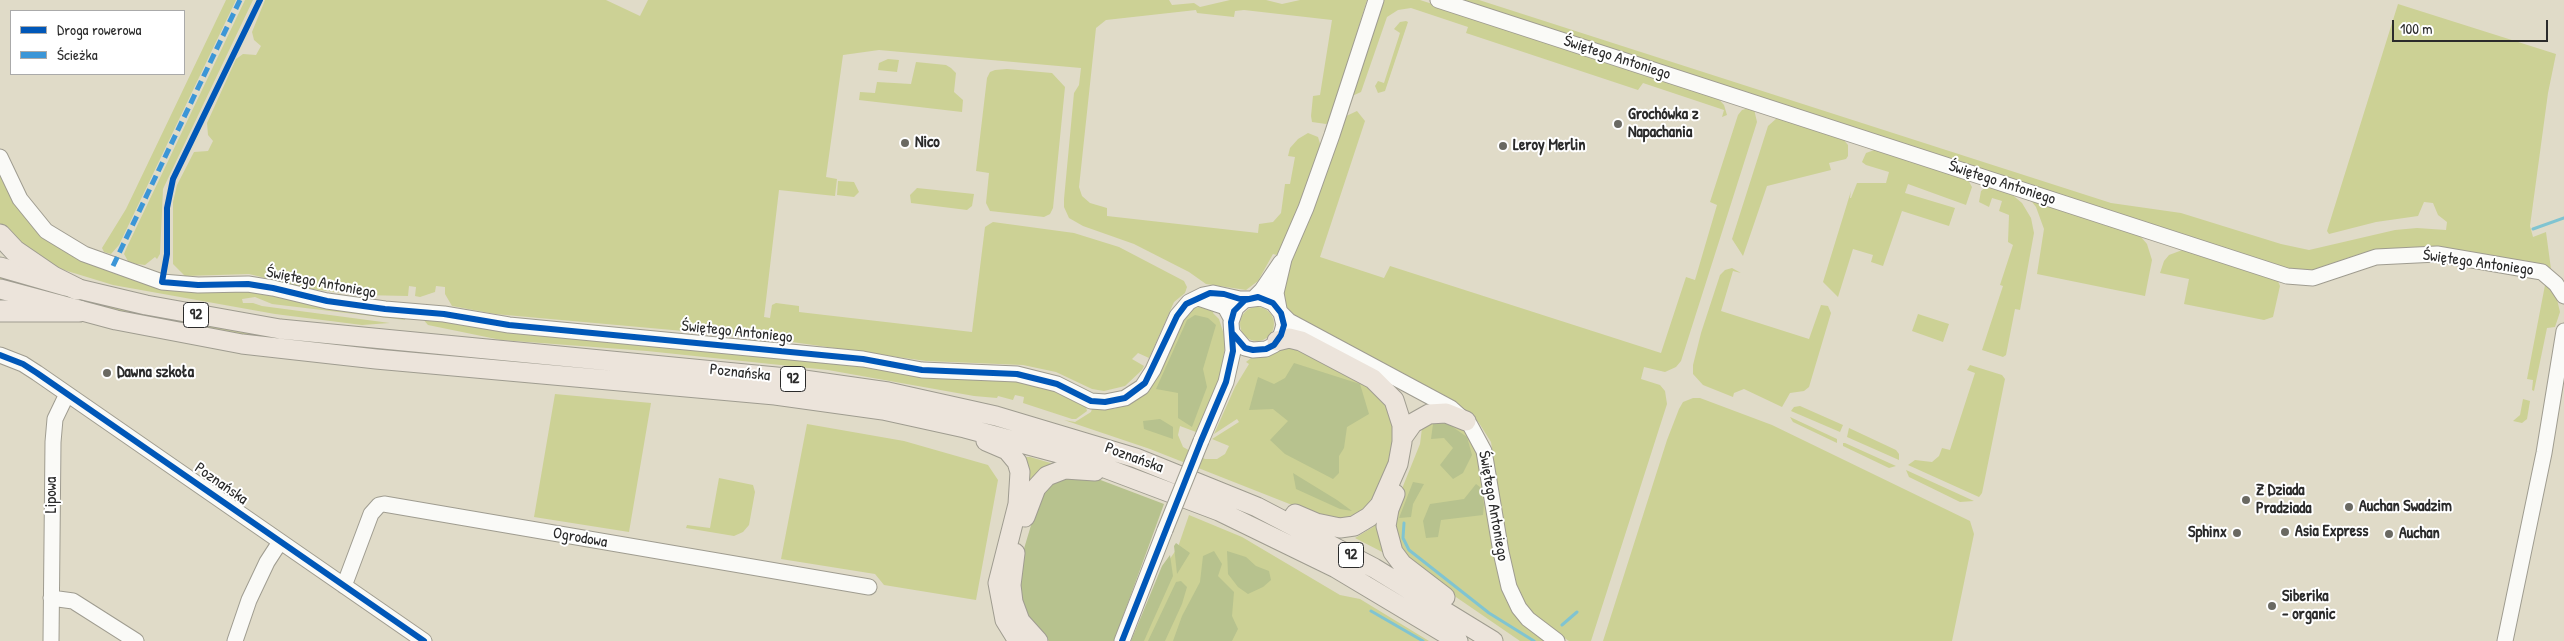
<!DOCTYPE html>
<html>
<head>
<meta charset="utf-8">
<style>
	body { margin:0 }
	#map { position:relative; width:2564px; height:641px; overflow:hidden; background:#e0dbc8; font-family:"Patrick Hand",sans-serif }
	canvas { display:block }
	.legend { position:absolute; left:10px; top:10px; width:175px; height:65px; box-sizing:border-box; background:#fff; border:1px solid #aaa; margin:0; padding:6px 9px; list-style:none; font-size:15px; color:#2b2b2b }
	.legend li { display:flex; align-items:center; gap:10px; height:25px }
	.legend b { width:25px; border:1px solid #aaa }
	.scale { position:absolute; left:2392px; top:20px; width:156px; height:22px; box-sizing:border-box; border:2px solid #2b2b2b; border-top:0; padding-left:6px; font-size:15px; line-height:18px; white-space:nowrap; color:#2b2b2b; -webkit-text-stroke:4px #fff; paint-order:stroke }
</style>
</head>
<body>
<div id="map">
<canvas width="2564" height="641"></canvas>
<ul class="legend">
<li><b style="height:6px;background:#0057b8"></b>Droga rowerowa</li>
<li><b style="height:6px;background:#3c96d7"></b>Ścieżka</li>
</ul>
<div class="scale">100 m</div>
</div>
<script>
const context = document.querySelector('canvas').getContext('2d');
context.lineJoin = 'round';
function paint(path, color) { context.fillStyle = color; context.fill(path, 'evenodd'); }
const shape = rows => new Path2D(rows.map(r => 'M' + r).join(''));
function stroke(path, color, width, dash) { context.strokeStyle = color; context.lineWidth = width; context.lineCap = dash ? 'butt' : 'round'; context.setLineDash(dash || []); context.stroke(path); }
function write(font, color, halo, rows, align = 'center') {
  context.font = font + ' "Patrick Hand",sans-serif'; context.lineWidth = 4; context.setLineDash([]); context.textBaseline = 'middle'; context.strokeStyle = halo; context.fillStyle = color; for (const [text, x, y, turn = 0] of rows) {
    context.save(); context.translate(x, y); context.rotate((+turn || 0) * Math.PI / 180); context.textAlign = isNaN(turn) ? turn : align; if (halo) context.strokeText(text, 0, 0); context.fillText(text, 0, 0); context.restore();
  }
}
const green = shape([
	[226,0,236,0,119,245,111,254,104,252,102,248,126,209],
	[245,0,253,0,163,189,160,254,157,259,155,257,145,265,129,263,124,254,126,249],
	[265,0,606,0,640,16,648,0,1169,0,1172,5,1194,3,1200,7,1230,0,1266,0,1282,4,1300,0,1367,0,1329,122,1326,124,1312,122,1311,116,1313,96,1320,95,1332,20,1244,10,1235,11,1234,17,1197,13,1196,10,1106,20,1096,28,1079,187,1082,196,1090,203,1107,208,1107,216,1258,233,1259,224,1273,222,1281,213,1285,184,1290,184,1295,157,1288,156,1290,148,1298,139,1308,133,1318,137,1321,147,1294,222,1277,255,1273,254,1258,281,1246,290,1206,284,1189,272,1134,244,1083,226,1069,218,1064,207,1064,199,1074,93,1079,85,1081,68,879,50,843,55,826,177,837,179,835,196,779,190,764,317,770,318,772,305,776,303,799,306,799,312,972,332,985,227,988,225,993,222,1074,233,1119,247,1184,281,1187,287,1185,293,1174,302,1149,358,1138,353,1132,359,1144,366,1142,370,1125,386,1104,391,1092,389,1056,372,1023,365,926,361,778,340,771,334,758,332,750,337,495,314,452,306,445,294,445,287,436,286,435,292,420,297,415,296,416,287,409,286,408,296,362,295,310,289,249,274,185,276,173,264,173,202,177,185,194,152,208,151,213,141,208,135,207,123,236,59,243,54,256,55,261,46,254,40,252,32],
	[1382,0,1420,0,1716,96,1724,105,1727,115,1722,117,1724,110,1643,83,1638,90,1466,33,1468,27,1411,8,1398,10,1387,17,1361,92,1352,96],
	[1457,0,1479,0,2111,203,2181,213,2281,244,2309,250,2395,230,2417,228,2446,230,2447,222,2438,215,2433,203,2424,202,2418,216,2376,222,2329,234,2327,231,2398,4,2556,54,2548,93,2530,226,2533,237,2546,232,2551,269,2537,264,2421,247,2372,252,2347,258,2314,272,2292,271],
	[1406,21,1408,22,1385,91,1378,93,1375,86,1378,81,1384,83,1400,33,1394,29,1400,22],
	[888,59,899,60,897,72,878,70,879,63],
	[916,62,946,65,951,68,956,73,954,92,963,100,962,112,859,100,860,92,875,93,877,82,911,84],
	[1007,69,1052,73,1065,87,1053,208,1050,214,1044,217,990,211,986,203,989,173,976,171,987,78,990,72,995,70],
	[1749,108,1754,109,1757,122,1681,361,1676,367,1665,372,1644,367,1641,379,1660,385,1665,391,1667,404,1591,641,1569,641,1545,625,1527,608,1512,581,1491,442,1479,423,1470,413,1296,321,1282,305,1283,281,1305,228,1342,118,1357,111,1365,121,1320,257,1384,278,1390,266,1661,353,1686,277,1695,280,1717,205,1710,202,1738,115,1742,110],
	[1777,118,1843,139,1848,145,1848,156,1846,159,1829,163,1831,170,1767,186,1743,256,1732,239,1768,126],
	[1877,149,1967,178,1972,187,1966,205,1908,184,1905,193,1955,208,1949,226,1902,211,1883,266,1871,262,1873,255,1853,249,1838,297,1823,282,1851,191,1850,198,1851,198,1857,183,1886,183,1889,172,1866,165,1862,162,1866,153],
	[0,170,23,215,43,236,72,253,123,276,163,288,240,289,406,314,405,320,272,304,255,297,242,299,243,303,253,303,262,306,390,323,362,325,275,314,113,285,64,270,45,263,5,231,0,224],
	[838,181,854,182,859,192,854,197,837,195],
	[1987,186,2009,192,2022,203,2031,218,2034,233,2020,310,2015,309,2006,355,2003,357,1982,350,2003,286,2000,285,2013,245,2008,242,2009,215,1999,211,2002,201,1992,198,1989,207,1979,202,1981,191],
	[917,188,974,194,972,206,967,210,911,203,910,195],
	[2029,198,2134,232,2141,237,2147,244,2152,260,2145,296,2037,274,2044,229,2036,207],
	[2185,249,2278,281,2280,286,2273,317,2264,320,2184,304,2189,279,2160,273,2164,261,2169,255],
	[1732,268,1741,273,1733,271,1721,311,1809,339,1821,305,1828,306,1831,313,1809,387,1804,391,1790,393,1782,407,1744,389,1734,393,1733,397,1703,385,1693,374,1693,365,1701,333,1720,275,1725,270],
	[0,273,444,352,444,358,246,336,123,314,0,281],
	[2545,285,2556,295,2560,312,2555,327,2547,328,2534,391,2532,390,2533,380,2527,379],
	[1199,307,1214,310,1213,313,1219,319,1226,341,1223,359,1226,361,1197,435,1196,432,1180,426,1178,435,1183,447,1205,459,1217,459,1225,454,1229,446,1212,439,1239,422,1237,419,1214,434,1235,387,1249,364,1246,362,1251,358,1299,344,1384,396,1398,443,1375,503,1352,521,1320,516,1150,449,1064,420,1075,422,1091,412,1092,409,1114,409,1141,397,1151,387,1172,339,1189,309],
	'1240 324a17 17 0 1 1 34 0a17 17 0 1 1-34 0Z',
	[1918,314,1949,324,1943,342,1912,331],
	[422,318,1007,379,1045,387,1086,407,1087,411,1076,419,1072,419,1023,403,1024,397,1015,395,1013,400,998,396,997,398,974,396,828,370,647,351,501,340,428,325],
	[1970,365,2002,375,2005,379,1982,493,1979,497,1908,465,1915,460,1932,462,1939,456,1942,448,1950,450,1975,373,1967,370],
	[555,394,651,403,629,532,534,517],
	[1693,398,1700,398,1772,425,1970,521,1974,534,1952,641,1603,641,1667,440,1679,409,1683,402],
	[2523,399,2530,401,2527,419,2522,423,2513,421,2520,415],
	[1800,406,1843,425,1840,432,1791,411,1794,407],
	[1790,417,1837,439,1837,443,1793,422],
	[1429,419,1459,425,1468,433,1479,458,1497,565,1551,641,1520,641,1437,584,1398,551,1393,511,1420,444,1422,428],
	[807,424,904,441,988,465,998,480,976,600,884,585,875,574,781,559],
	[1849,428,1896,450,1899,454,1899,460,1847,437],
	[1843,443,1845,443,1896,466,1889,468,1843,446],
	[1025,457,1030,457,1054,464,1029,483,1030,472],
	[1906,470,1974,501,1960,502,1909,477],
	[719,478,753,485,755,492,749,525,743,532,734,536,686,528,687,525,710,528],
	[1384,508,1388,555,1355,538,1373,527],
	[1189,515,1242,537,1340,595,1360,599,1429,641,1132,641,1161,572,1178,547]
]);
const forest = shape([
	[1195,315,1208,318,1216,325,1203,369,1207,387,1192,427,1178,418,1178,393,1156,389,1187,320],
	[1294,363,1360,384,1369,414,1347,427,1344,448,1339,456,1339,473,1333,479,1285,454,1270,440,1288,421,1273,409,1249,410,1258,377,1274,384,1285,378],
	[1160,419,1173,427,1173,439,1144,429,1143,421],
	[1447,423,1467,437,1472,455,1463,473,1453,479,1440,465,1453,448,1444,438,1431,439,1433,424],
	[1293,473,1337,500,1352,511,1340,509,1296,489],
	[1068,476,1090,476,1164,504,1114,641,1049,641,1024,612,1020,593,1020,562,1038,502,1045,489,1055,480],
	[1413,482,1424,484,1413,504,1411,517,1399,518],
	[1476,484,1480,487,1484,504,1483,515,1441,520,1438,537,1426,538,1423,521,1430,504,1464,499],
	[1176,543,1190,553,1177,574,1174,546],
	[1214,551,1222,564,1218,576,1234,592,1232,616,1238,629,1232,641,1173,641,1182,616,1200,582,1203,556],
	[1227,551,1246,557,1256,566,1269,571,1271,580,1263,587,1248,594,1238,587,1228,574],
	[1170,555,1173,576,1151,625,1144,641,1131,641,1162,566],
	[1181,581,1187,587,1182,604,1165,641,1148,641,1176,582]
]);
const stream = shape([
	[2533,229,2564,218],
	[1404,523,1403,538,1409,550,1489,613,1534,641],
	[1371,611,1423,641],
	[1562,625,1577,612]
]);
const minor = shape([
	[1438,0,2287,276,2313,278,2376,257,2437,254,2542,272,2556,284,2564,296],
	[0,157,20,199,46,231,84,254,162,282,198,285,248,284,273,288,327,301,385,309,444,314,509,325,863,359,922,370,1017,374,1057,384,1091,401,1105,402,1125,398,1142,387,1153,370,1177,316,1189,302,1203,295,1213,293,1240,299,1250,299],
	[1198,298,1225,307,1231,318],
	[1254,298,1262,290,1281,262],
	[1279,309,1276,293,1284,259,1306,208,1332,135,1376,0],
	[1281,313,1289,321,1451,408,1470,425,1484,451,1501,552,1509,587,1519,608,1528,619,1557,641],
	[0,355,23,364,37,373,424,641],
	[1201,441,1226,382,1233,351,1231,322,1236,308,1245,300,1261,298,1273,303,1281,313,1284,325,1281,335,1274,345,1266,349,1253,350,1245,348,1233,334],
	[344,586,371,514,379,505,384,504,869,587],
	[51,598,73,601,136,641],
	[51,641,53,442,55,419,67,394],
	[235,641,249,600,267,562,280,542],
	[1122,641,1165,530],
	[2505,641,2544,453,2564,331]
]);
const major = shape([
	[0,267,66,286,146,305,280,329,797,379,888,392,996,416,1136,458,1257,507,1374,568,1493,641],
	[0,289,116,320,242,344,376,359,775,395,883,410,965,428,1081,459,1219,511,1336,568,1458,641],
	[1277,341,1289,338,1301,341,1373,379,1394,400,1402,425,1402,442,1398,464,1380,505,1369,517,1354,526,1340,528,1316,523,1295,514],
	[1403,437,1413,423,1429,414,1446,413,1466,421],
	[986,441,1007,450,1017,462,1020,472,1018,504,998,583,1005,620,1018,641],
	[1395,494,1389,509,1386,526,1393,552,1402,564,1445,597],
	[1025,517,1036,488,1047,476,1065,469,1095,471],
	[1015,553,1011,585,1013,602,1020,621,1038,641]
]);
const highway = shape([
	[0,235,15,251,53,277,77,289],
	[0,311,79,311]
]);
const minorBridge = shape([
	[1165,530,1201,441]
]);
const quiet = shape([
	[113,266,240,0]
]);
const cycleway = shape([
	[260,0,173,179,167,208,167,254,162,282,198,285,248,284,273,288,327,301,385,309,444,314,509,325,863,359,922,370,1017,374,1057,384,1091,401,1105,402,1125,398,1145,383,1177,316,1186,304,1210,293,1224,294,1240,299,1250,299],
	[0,355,23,364,37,373,424,641],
	[1122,641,1201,441,1226,382,1233,351,1231,322,1234,311,1245,300,1258,297,1273,303,1281,313,1284,325,1281,335,1274,345,1266,349,1253,350,1245,348,1233,334]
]);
const markers = [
	[1618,124,5,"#6a6962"],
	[905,143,5,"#6a6962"],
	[1503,146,5,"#6a6962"],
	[107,373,5,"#6a6962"],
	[2246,500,5,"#6a6962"],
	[2349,507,5,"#6a6962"],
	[2285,532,5,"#6a6962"],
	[2237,533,5,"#6a6962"],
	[2389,534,5,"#6a6962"],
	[2272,606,5,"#6a6962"]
];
const shields = [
	[196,315,25],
	[793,379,25],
	[1351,555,25]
];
const shieldNames = [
	["92",196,315],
	["92",793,379],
	["92",1351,555]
];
const streetNames = [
	["Świętego Antoniego",1617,58,18],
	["Świętego Antoniego",2002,183,18],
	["Świętego Antoniego",2478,263,8],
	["Świętego Antoniego",321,283,11],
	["Świętego Antoniego",737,332,6],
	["Poznańska",740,373,6],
	["Poznańska",1134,458,20],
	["Poznańska",221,484,35],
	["Lipowa",52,495,-90],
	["Świętego Antoniego",1493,506,80],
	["Ogrodowa",580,538,10]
];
const poiNames = [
	["Grochówka z",1628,115],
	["Napachania",1628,133],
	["Nico",915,143],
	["Leroy Merlin",1513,146],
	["Dawna szkoła",117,373],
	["Z Dziada",2256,491],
	["Pradziada",2256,509],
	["Auchan Swadzim",2359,507],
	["Asia Express",2295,532],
	["Sphinx",2227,533,"right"],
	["Auchan",2399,534],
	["Siberika",2282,597],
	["- organic",2282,615]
];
paint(green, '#ccd195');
paint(forest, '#b7c28e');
stroke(stream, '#80c4d1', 3);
stroke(minor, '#9f9c90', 17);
stroke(major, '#9f9c90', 21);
stroke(highway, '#9f9c90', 23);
stroke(minor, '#fafaf7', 15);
stroke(major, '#ece4db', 19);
stroke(highway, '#ece4db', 21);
stroke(minorBridge, '#9f9c90', 17, []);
stroke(minorBridge, '#fafaf7', 15);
stroke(quiet, '#3c96d7', 5, [10, 5]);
stroke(cycleway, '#0057b8', 6);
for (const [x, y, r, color] of markers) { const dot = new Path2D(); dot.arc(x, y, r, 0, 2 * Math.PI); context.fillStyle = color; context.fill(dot); stroke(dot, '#fff', 2); }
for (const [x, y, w] of shields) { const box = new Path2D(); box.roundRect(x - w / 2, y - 12.5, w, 25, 4); context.fillStyle = '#fff'; context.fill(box); stroke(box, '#2b2b2b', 1); }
write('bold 15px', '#2b2b2b', null, shieldNames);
write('16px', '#2b2b2b', '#fff', streetNames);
write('bold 16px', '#2b2b2b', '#fff', poiNames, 'left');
</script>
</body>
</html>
